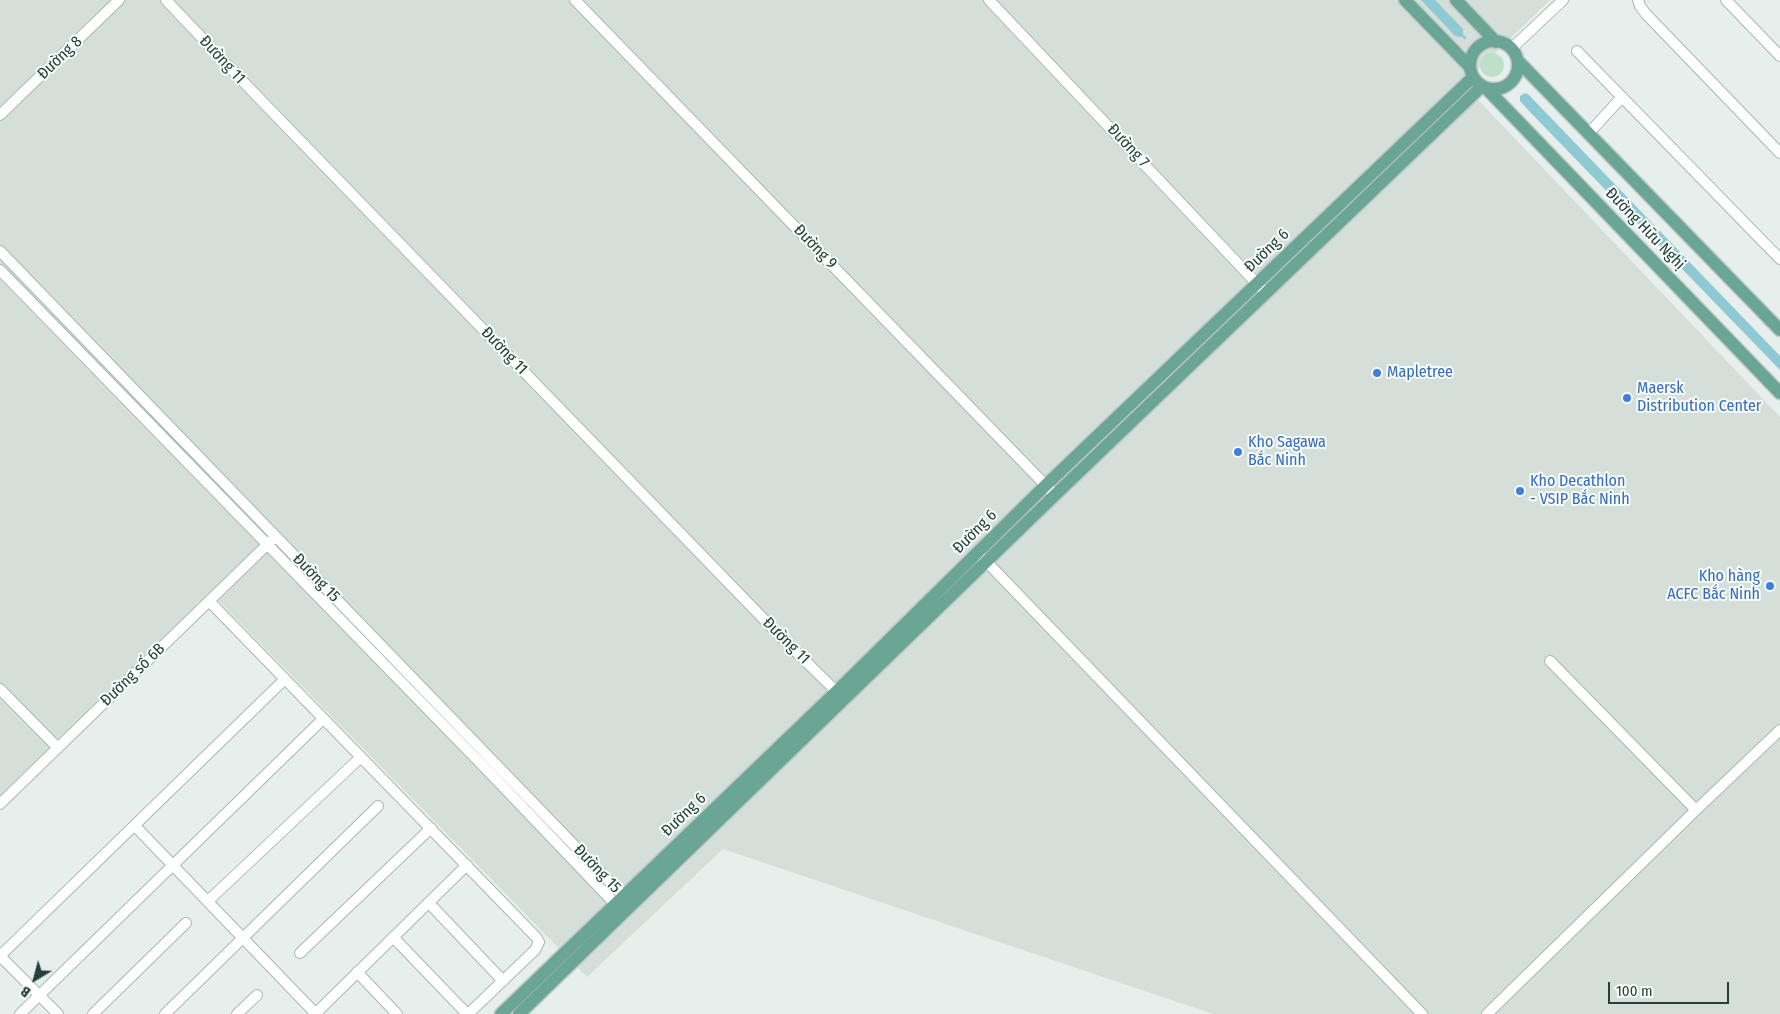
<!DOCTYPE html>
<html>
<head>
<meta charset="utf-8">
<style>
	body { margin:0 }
	#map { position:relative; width:1780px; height:1014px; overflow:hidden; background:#e6efeb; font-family:"Fira Sans Condensed",sans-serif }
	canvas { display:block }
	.north { position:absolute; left:10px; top:954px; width:50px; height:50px; -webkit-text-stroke:4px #f7fbf9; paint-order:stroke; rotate:217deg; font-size:14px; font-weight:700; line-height:20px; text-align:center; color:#24423a }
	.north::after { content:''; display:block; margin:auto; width:18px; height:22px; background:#24423a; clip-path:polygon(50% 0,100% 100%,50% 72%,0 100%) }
	.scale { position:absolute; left:1608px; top:982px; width:121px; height:22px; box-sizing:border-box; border:2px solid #24423a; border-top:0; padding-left:6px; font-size:15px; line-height:18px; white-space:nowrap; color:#24423a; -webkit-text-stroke:4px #f7fbf9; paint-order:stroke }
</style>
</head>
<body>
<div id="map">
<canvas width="1780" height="1014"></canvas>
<div class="north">B</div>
<div class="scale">100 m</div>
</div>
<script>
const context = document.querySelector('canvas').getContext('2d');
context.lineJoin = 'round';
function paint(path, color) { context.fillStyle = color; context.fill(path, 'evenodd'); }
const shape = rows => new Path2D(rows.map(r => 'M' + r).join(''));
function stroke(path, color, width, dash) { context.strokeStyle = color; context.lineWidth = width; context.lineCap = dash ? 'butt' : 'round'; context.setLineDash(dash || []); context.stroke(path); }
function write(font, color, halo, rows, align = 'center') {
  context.font = font + ' "Fira Sans Condensed",sans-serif'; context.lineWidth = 4; context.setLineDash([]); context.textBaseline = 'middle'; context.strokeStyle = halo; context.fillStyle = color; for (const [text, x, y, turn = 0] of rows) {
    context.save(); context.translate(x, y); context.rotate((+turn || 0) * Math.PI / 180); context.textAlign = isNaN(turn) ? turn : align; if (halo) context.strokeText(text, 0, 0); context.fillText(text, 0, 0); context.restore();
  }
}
const built = shape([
	[0,0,1550,0,1463,84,1780,417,1780,1014,1213,1014,723,849,587,977,213,595,0,801]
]);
const green = shape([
	'1480 65a12 12 0 1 1 24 0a12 12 0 1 1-24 0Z'
]);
const water = shape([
	[1421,0,1435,0,1463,29,1463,35,1460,37,1455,36],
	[1525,93,1528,94,1780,356,1780,370,1530,112,1520,101,1520,96]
]);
const stream = shape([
	[1460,33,1465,38]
]);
const minor = shape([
	[166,0,254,93,783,639,842,697],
	[575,0,1055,495],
	[989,0,1261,288],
	[1638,0,1640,6,1646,14,1780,153],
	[1726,0,1780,56],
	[1511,49,1563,0],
	[1577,51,1780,259],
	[0,115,119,0],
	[1589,133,1622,97],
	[0,251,627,900],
	[0,270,491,774,619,908],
	[982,557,1422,1014],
	[209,601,536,937,539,942,535,950,468,1014],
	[1550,661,1696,810,1780,730],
	[0,689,58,748],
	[0,804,272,540],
	[135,826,316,1014],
	[208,901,361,757],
	[429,903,503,981],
	[393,937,467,1014],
	[300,953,431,828],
	[357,972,397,1014],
	[20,1014,323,719],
	[58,1014,0,956,285,679],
	[93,1014,186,923],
	[165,1014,378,806],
	[237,1014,257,995],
	[315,1014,467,865],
	[1487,1014,1696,810]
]);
const major = shape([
	[1405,0,1470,67],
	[1456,0,1496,42],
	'1470 65a24 24 0 1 1 48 0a24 24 0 1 1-48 0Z',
	[1518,61,1780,330],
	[1486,88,1780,393],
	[501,1014,836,692,1045,486,1473,77],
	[519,1014,1055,495,1482,86]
]);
const markers = [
	[1377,373,5,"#3f7fe0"],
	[1627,398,5,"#3f7fe0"],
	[1238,452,5,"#3f7fe0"],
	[1520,491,5,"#3f7fe0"],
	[1770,586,5,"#3f7fe0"]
];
const streetNames = [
	["Đường 8",60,58,-44],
	["Đường 11",222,60,47],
	["Đường 7",1128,146,47],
	["Đường Hữu Nghị",1645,229,46],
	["Đường 9",815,247,46],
	["Đường 6",1267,251,-44],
	["Đường 11",504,351,46],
	["Đường 6",975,532,-45],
	["Đường 15",316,578,46],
	["Đường 11",786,641,45],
	["Đường số 6B",133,675,-44],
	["Đường 6",684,815,-44],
	["Đường 15",597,869,46]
];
const shopNames = [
	["Mapletree",1387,373],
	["Maersk",1637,389],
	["Distribution Center",1637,407],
	["Kho Sagawa",1248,443],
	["Bắc Ninh",1248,461],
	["Kho Decathlon",1530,482],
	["- VSIP Bắc Ninh",1530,500],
	["Kho hàng",1760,577,"right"],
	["ACFC Bắc Ninh",1760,595,"right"]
];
paint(built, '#d4dfda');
paint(green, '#bfe0c8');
paint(water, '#8ec9d4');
stroke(stream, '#8ec9d4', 2.5);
stroke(minor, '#a8b8b2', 12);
stroke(major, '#c2cac8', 15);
stroke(minor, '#fff', 10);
stroke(major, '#6aa596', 12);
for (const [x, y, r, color] of markers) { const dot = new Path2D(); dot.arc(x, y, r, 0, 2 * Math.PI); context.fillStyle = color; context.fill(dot); stroke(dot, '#f7fbf9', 2); }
write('16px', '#24423a', '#f7fbf9', streetNames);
write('16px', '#366cbe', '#f7fbf9', shopNames, 'left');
</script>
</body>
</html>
